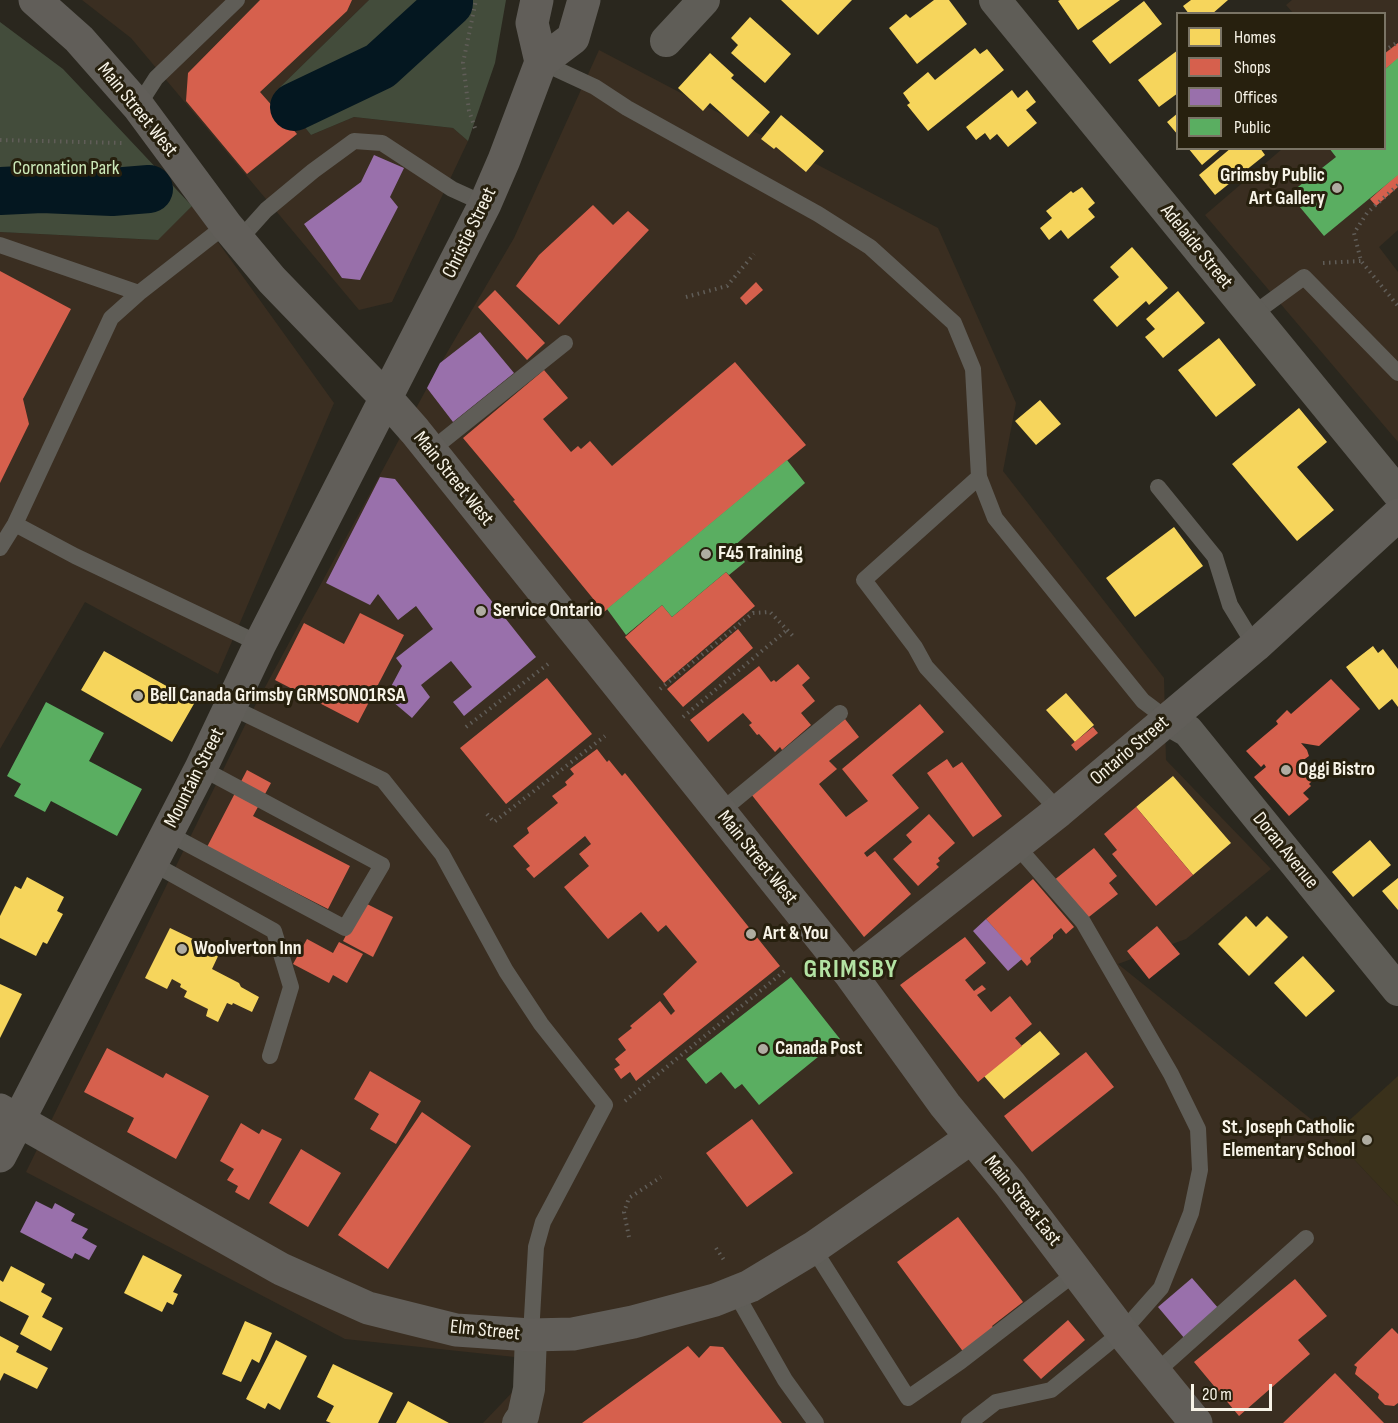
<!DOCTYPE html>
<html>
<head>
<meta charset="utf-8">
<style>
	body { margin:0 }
	#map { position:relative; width:1398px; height:1423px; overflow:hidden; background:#2a271e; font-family:"Sofia Sans Condensed",sans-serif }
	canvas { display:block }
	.legend { position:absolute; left:1176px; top:12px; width:210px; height:138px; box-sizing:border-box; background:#27200e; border:2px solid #7a7465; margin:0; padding:8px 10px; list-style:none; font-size:18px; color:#f7f3e7 }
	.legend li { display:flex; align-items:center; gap:12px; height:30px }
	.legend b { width:30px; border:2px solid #7a7465 }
	.scale { position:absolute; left:1191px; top:1384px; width:81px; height:27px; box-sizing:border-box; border:3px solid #f7f3e7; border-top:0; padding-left:8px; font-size:18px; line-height:21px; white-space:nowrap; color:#f7f3e7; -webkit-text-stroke:4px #27200e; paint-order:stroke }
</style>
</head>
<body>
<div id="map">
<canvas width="1398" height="1423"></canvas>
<ul class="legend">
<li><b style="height:16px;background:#f6d55c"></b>Homes</li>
<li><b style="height:16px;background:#d6604d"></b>Shops</li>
<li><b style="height:16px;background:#9970ab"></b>Offices</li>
<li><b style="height:16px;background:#5aae61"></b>Public</li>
</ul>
<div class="scale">20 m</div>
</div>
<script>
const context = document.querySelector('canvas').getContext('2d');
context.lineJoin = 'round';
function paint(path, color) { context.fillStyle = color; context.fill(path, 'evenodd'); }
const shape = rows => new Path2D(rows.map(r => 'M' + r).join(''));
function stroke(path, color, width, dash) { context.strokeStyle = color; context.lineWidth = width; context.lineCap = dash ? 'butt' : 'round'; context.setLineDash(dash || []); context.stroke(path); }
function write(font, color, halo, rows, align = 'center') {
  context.font = font + ' "Sofia Sans Condensed",sans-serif'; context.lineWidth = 6; context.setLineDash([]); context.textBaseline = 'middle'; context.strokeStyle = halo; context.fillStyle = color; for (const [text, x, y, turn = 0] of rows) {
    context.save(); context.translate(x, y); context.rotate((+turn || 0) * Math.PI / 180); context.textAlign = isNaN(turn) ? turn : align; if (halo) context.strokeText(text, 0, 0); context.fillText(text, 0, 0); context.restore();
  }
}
const commercial = shape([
	[82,0,369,0,276,91,311,135,354,117,453,128,468,141,392,302,359,310,131,38],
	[1292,0,1398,0,1398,230,1379,247,1398,272,1398,442,1205,215,1282,149,1384,148,1384,14,1293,13,1286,5],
	[599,50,938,228,1016,403,1003,471,1164,678,1166,760,1271,869,1186,939,1118,964,1332,1136,1398,1206,1398,1423,483,1423,543,1360,345,1339,26,1172,250,715,434,375,514,238],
	[192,206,334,403,218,674,85,602,0,749,0,232,157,240]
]);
const built = shape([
	[1398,1076,1398,1206,1332,1136]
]);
const green = shape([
	[369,0,506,0,495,63,468,141,453,128,354,117,311,135,276,91],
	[0,22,63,69,192,206,158,240,0,232]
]);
const homes = shape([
	[781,0,852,0,818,35],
	[934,0,949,0,967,24,917,64,889,28,906,14,910,18],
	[1060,0,1120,0,1078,30,1058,1],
	[1191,0,1228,0,1212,14,1189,14,1183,6],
	[1144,1,1162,24,1110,64,1092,41],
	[750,17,791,54,765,83,731,53,738,45,731,38],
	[975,48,980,54,987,49,1004,70,928,131,907,105,910,103,903,93,928,72,935,80],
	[1178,50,1178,93,1159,107,1138,80],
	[710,53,734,75,731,78,770,112,748,137,710,103,703,111,678,88],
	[1012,90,1018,98,1027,90,1036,102,1026,110,1037,123,1008,147,997,134,990,140,985,133,976,140,966,127],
	[1178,113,1178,135,1167,122],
	[781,115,824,151,806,172,776,147,774,149,761,139],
	[1188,148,1222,148,1202,165],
	[1231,148,1260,148,1265,155,1215,195,1199,175],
	[1082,187,1095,203,1088,209,1095,217,1068,239,1061,230,1049,240,1040,228,1052,218,1046,211,1071,191,1073,193],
	[1132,247,1168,288,1149,305,1146,301,1117,327,1093,300,1119,277,1110,267],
	[1178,291,1205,323,1163,358,1145,337,1155,329,1146,319],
	[1219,338,1256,385,1216,417,1178,370],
	[1040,400,1061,424,1036,445,1015,421],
	[1299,408,1327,442,1297,467,1334,510,1297,541,1232,464],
	[1174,527,1203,566,1135,617,1106,578],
	[1373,646,1378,653,1383,649,1398,669,1398,707,1392,699,1379,710,1346,667],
	[104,651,195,702,172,742,81,690],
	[1066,693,1094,725,1075,742,1046,710],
	[1173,776,1231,843,1193,875,1136,807],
	[1370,840,1391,865,1353,897,1332,872],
	[27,877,64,897,57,911,63,914,47,944,43,942,36,956,0,938,0,916,15,886,21,889],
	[1398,878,1398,910,1382,891],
	[1246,916,1256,927,1267,916,1288,937,1249,976,1218,944],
	[170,928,220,952,212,969,239,983,241,987,259,997,252,1012,233,1003,232,1005,227,1003,218,1022,206,1016,208,1009,184,997,187,991,180,987,181,984,172,979,167,989,145,978],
	[1303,956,1335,991,1306,1017,1274,983],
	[0,984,22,994,0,1038],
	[1040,1031,1060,1054,1004,1099,984,1076],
	[143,1255,182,1275,173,1292,178,1294,173,1305,167,1302,162,1312,124,1293],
	[11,1266,45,1284,41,1292,52,1298,42,1317,63,1328,51,1351,20,1334,29,1316,0,1301,0,1280,3,1282],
	[245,1321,272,1333,259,1363,252,1359,241,1382,222,1374],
	[0,1336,19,1346,16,1352,48,1368,37,1389,4,1373,0,1381],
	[276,1340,307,1356,280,1410,268,1403,265,1409,246,1399],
	[333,1364,393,1393,378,1423,331,1423,326,1421,334,1406,317,1397],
	[408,1401,449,1423,396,1423]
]);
const shops = shape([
	[260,0,352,0,347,11,260,92,297,134,247,174,186,101,188,73],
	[1398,43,1398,59,1384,70,1384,54],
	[1398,174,1398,187,1376,206,1370,199],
	[593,205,613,225,628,211,649,230,559,325,516,286,539,255],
	[0,271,71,309,23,399,29,424,0,483],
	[756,282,763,290,746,305,740,298],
	[495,290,545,343,527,360,478,307],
	[735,362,806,445,604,612,513,501,515,500,463,438,544,370,568,398,543,419,571,452,578,446,581,449,590,441,612,466],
	[726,572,755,606,664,683,625,637,662,605,672,617],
	[360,613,404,635,358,723,275,680,304,623,344,644],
	[738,629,753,648,683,707,667,689],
	[798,664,810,678,802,685,815,701,801,713,811,725,782,750,780,747,775,752,759,734,757,735,749,725,752,723,743,713,708,742,690,720,759,666,771,682,774,680,776,682],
	[547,678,592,734,506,804,460,748],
	[1331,679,1360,709,1319,746,1301,743,1307,750,1309,756,1302,761,1312,773,1309,775,1313,780,1309,784,1311,786,1303,793,1309,799,1289,816,1254,777,1266,767,1264,764,1261,767,1246,751,1278,724,1276,721,1287,710,1291,714],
	[920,704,944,732,892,775,919,808,864,853,867,857,875,851,911,894,864,937,751,794,845,719,859,737,829,761,837,769,819,784,846,817,868,801,842,769],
	[1093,727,1098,733,1076,751,1071,745],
	[597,749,607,762,609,760,622,776,625,773,780,966,636,1081,630,1072,621,1079,614,1069,620,1065,615,1059,626,1050,618,1039,632,1028,630,1026,660,1001,671,1015,675,1011,663,994,697,962,666,925,658,932,641,912,608,939,564,887,589,866,579,854,591,844,585,836,534,878,526,869,530,866,513,846,529,833,527,828,558,803,552,796,567,785,565,782,574,774,570,769],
	[947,759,953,768,962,762,1002,816,973,837,927,773],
	[247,770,271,783,253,816,350,866,328,909,207,847],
	[1136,807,1193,875,1156,906,1112,854,1117,850,1104,834],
	[929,814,955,843,938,858,940,861,936,864,939,867,918,886,893,859,912,842,906,835],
	[1094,848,1117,876,1109,883,1118,894,1085,920,1053,881],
	[1033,879,1074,927,1066,934,1061,928,1053,935,1053,938,1030,958,1031,962,1027,966,986,919],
	[363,902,393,917,373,957,343,941],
	[1157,926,1180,954,1149,979,1127,951],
	[965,937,986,963,965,980,974,991,982,985,986,989,977,995,991,1012,1010,996,1032,1024,1015,1038,1022,1046,978,1082,900,985],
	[307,939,333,953,339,942,363,954,347,983,333,975,329,983,293,964],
	[107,1048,163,1078,166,1073,209,1096,176,1159,127,1132,134,1118,84,1092],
	[1086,1052,1114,1087,1032,1152,1004,1116],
	[370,1071,421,1101,396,1144,370,1129,379,1114,354,1099],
	[422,1112,471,1146,388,1269,338,1235],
	[752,1119,793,1173,747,1207,706,1153],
	[241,1123,259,1134,262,1129,282,1139,249,1200,235,1192,238,1186,227,1180,234,1169,220,1161],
	[301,1149,341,1173,308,1227,269,1203],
	[958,1217,1023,1302,992,1326,1001,1338,970,1361,897,1262],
	[1295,1279,1327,1316,1298,1340,1310,1354,1239,1416,1194,1362],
	[1068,1320,1085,1340,1041,1379,1023,1360],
	[1392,1328,1398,1334,1398,1403,1394,1406,1385,1405,1378,1398,1379,1394,1355,1374,1357,1367,1354,1365],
	[688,1346,699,1358,710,1346,723,1347,782,1423,582,1423],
	[1335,1373,1384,1423,1283,1423]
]);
const offices = shape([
	[374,155,404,168,390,197,398,207,360,280,342,278,304,224,361,182],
	[480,332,514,373,453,422,427,388,440,363],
	[380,477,395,479,536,657,464,716,453,702,472,687,451,661,421,685,430,697,412,718,386,696,402,666,396,658,433,629,416,606,398,620,378,594,370,605,326,583],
	[986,919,1022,959,1008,971,973,931],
	[36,1201,52,1209,55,1203,75,1214,71,1221,88,1229,82,1238,97,1246,89,1260,75,1253,72,1259,20,1232],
	[1192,1278,1219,1309,1185,1339,1158,1307]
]);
const public = shape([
	[1398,58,1398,175,1324,236,1289,194,1336,157,1329,148,1384,148,1384,70],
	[787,460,805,483,733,547,745,562,729,575,726,572,672,617,662,605,626,635,607,609],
	[46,702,104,733,89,761,142,789,117,836,51,801,45,812,14,796,21,784,7,776],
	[791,977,840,1039,759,1105,742,1084,735,1089,721,1072,706,1084,686,1059]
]);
const river = shape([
	[294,107,380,66,449,3,449,0],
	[0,191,42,189,112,192,149,189]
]);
const path = shape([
	[1384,51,1398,42],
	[475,128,469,111,463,63,476,0],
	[0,140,123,143],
	[1398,185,1367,213,1354,233,1361,261,1398,306],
	[1323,263,1361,261],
	[686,297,727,286,754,254],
	[660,689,753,613,770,612,793,636],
	[683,717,787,630],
	[466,727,548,664],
	[487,814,494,822,605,736],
	[625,1101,787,969],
	[629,1237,624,1212,629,1198,661,1177],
	[716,1248,724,1260]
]);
const lane = shape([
	[541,62,595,87,627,108,818,214,870,247,954,323,973,369,979,477,995,518,1143,701,1167,719],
	[138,106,156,78,237,0],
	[239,240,266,210,313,171,354,141,382,143,452,189,485,204],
	[0,245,139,293],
	[1252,315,1304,277,1398,373],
	[430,451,565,343],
	[979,477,864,580,915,647,926,667,1059,811],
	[1158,487,1215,557,1230,605,1255,646],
	[15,524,75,556,260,644],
	[0,548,15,524,111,318,139,293,226,225],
	[231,707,383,780,442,854,506,971,541,1024,605,1105,543,1222,536,1247,531,1335],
	[720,812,840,713],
	[167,833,345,928,382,865,201,768],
	[152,863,274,931,291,987,270,1056],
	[813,1248,908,1398,960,1362,1078,1271],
	[735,1292,785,1380,816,1423],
	[1155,1373,1306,1238],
	[969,1423,996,1402,1051,1390,1122,1332,1161,1288,1191,1213,1200,1170,1198,1129,1171,1074,1083,922,1016,845]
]);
const street = shape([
	[995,0,1398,493],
	[666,41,704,0],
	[1167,719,1188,731,1398,990],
	[518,1423,523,1416,529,1389,531,1335]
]);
const secondary = shape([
	[35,0,79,39,101,64,138,106,226,225,272,280,386,398,415,431,851,975,945,1105,1010,1184,1122,1332,1196,1423],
	[537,0,532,23,541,62],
	[851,975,1059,811,1255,646,1398,515],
	[0,1110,281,1269,368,1308,456,1330,531,1335,573,1334,633,1322,715,1300,750,1286,813,1248,971,1138],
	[0,1156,201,768,260,644,485,204,504,160,541,62,573,38,584,0]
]);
const markers = [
	[1337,188,6,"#afaca1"],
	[706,554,6,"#afaca1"],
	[481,611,6,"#afaca1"],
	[138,696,6,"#afaca1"],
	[1286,770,6,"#afaca1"],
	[751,934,6,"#afaca1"],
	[182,949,6,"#afaca1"],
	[763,1049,6,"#afaca1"],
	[1367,1140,6,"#afaca1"]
];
const streetNames = [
	["Main Street West",137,110,51],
	["Christie Street",470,233,-64],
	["Adelaide Street",1196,247,51],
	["Main Street West",453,479,51],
	["Ontario Street",1130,751,-40],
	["Mountain Street",195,778,-63],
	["Doran Avenue",1285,851,51],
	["Main Street West",757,858,51],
	["Main Street East",1022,1201,51],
	["Elm Street",485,1331,6]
];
const parkNames = [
	["Coronation Park",66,169]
];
const poiNames = [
	["Grimsby Public",1325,176,"right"],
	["Art Gallery",1325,199,"right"],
	["F45 Training",718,554],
	["Service Ontario",493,611],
	["Bell Canada Grimsby GRMSON01RSA",150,696],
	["Oggi Bistro",1298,770],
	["Art & You",763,934],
	["Woolverton Inn",194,949],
	["Canada Post",775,1049],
	["St. Joseph Catholic",1355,1128,"right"],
	["Elementary School",1355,1151,"right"]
];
const districtNames = [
	["GRIMSBY",851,970]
];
paint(commercial, '#3a2e21');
paint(built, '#3a311b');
paint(green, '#434c3b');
paint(homes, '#f6d55c');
paint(shops, '#d6604d');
paint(offices, '#9970ab');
paint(public, '#5aae61');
stroke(river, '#041720', 48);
stroke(path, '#605d58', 4, [1.5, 4.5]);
stroke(lane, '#5f5d57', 16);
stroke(street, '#5f5d57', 32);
stroke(secondary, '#615e59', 33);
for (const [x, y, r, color] of markers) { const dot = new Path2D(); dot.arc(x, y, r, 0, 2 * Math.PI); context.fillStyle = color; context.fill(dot); stroke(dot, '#27200e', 2); }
write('20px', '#f7f3e7', '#27200e', streetNames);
write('20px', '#cce9b9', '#27200e', parkNames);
write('bold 20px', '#f7f3e7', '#27200e', poiNames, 'left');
context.letterSpacing = '1.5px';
write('bold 26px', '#b3e3a3', '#27200e', districtNames);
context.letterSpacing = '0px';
</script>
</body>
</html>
